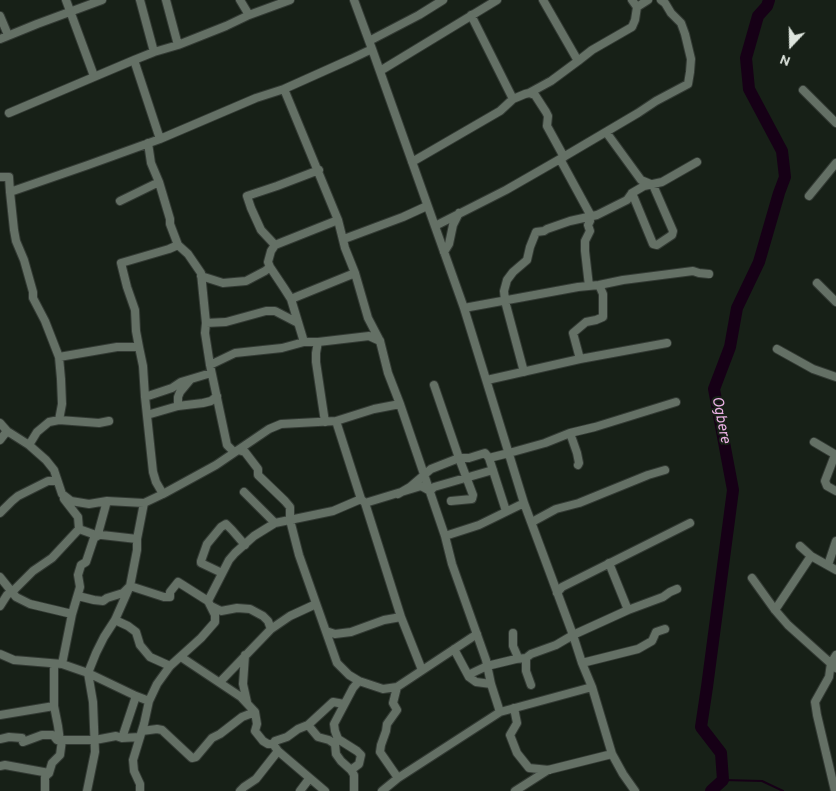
<!DOCTYPE html>
<html>
<head>
<meta charset="utf-8">
<style>
	body { margin:0 }
	#map { position:relative; width:836px; height:791px; overflow:hidden; background:#172017; font-family:Overpass,sans-serif }
	canvas { display:block }
	.north { position:absolute; left:766px; top:20px; width:50px; height:50px; -webkit-text-stroke:4px #172017; paint-order:stroke; rotate:201deg; font-size:14px; font-weight:700; line-height:20px; text-align:center; color:#dee5de }
	.north::after { content:''; display:block; margin:auto; width:18px; height:22px; background:#dee5de; clip-path:polygon(50% 0,100% 100%,50% 72%,0 100%) }
</style>
</head>
<body>
<div id="map">
<canvas width="836" height="791"></canvas>
<div class="north">N</div>
</div>
<script>
const context = document.querySelector('canvas').getContext('2d');
context.lineJoin = 'round';
const shape = rows => new Path2D(rows.map(r => 'M' + r).join(''));
function stroke(path, color, width, dash) { context.strokeStyle = color; context.lineWidth = width; context.lineCap = dash ? 'butt' : 'round'; context.setLineDash(dash || []); context.stroke(path); }
function write(font, color, halo, rows, align = 'center') {
  context.font = font + ' Overpass,sans-serif'; context.lineWidth = 4; context.setLineDash([]); context.textBaseline = 'middle'; context.strokeStyle = halo; context.fillStyle = color; for (const [text, x, y, turn = 0] of rows) {
    context.save(); context.translate(x, y); context.rotate((+turn || 0) * Math.PI / 180); context.textAlign = isNaN(turn) ? turn : align; if (halo) context.strokeText(text, 0, 0); context.fillText(text, 0, 0); context.restore();
  }
}
const stream = shape([
	[723,780,762,781,783,791]
]);
const river = shape([
	[711,791,723,780,721,753,701,727,707,687,733,490,714,389,730,347,737,308,759,262,779,193,785,177,782,151,749,89,746,58,758,16,767,6,769,0]
]);
const minor = shape([
	[66,0,94,76],
	[140,0,154,52],
	[166,0,178,45],
	[240,0,249,15],
	[354,0,372,49,464,308,524,503],
	[637,7,648,0],
	[471,15,513,99],
	[0,16,8,35],
	[0,39,37,24,102,0],
	[369,41,419,15,443,0],
	[134,60,160,139],
	[578,61,592,50,632,27,635,20,637,7,632,0],
	[380,71,497,0],
	[284,89,338,220,345,248,355,273,368,318,380,341,388,373,400,404],
	[803,90,836,123],
	[529,93,551,81,578,61,543,0],
	[9,113,134,60,154,52,178,45,226,26,249,15,290,0],
	[606,132,641,180,653,185,673,231,672,235,657,245,653,244,632,193],
	[560,159,591,216],
	[412,162,500,111,513,99,525,94,529,93,535,95,546,112,548,116,547,126,564,157],
	[0,177,9,177,10,192,88,165,160,139,256,98,284,89,351,59,372,49],
	[159,182,170,219,170,224,178,245,188,254,201,273,206,323,205,333,210,365,227,445,234,452,238,450,245,452,258,469,258,475,285,501,290,507,290,520,299,555,337,663,349,675,359,681,383,689,397,687,477,634],
	[10,192,14,230,16,241,24,260,33,292,33,298,45,321,59,357,61,379,62,404,59,420],
	[809,196,836,163],
	[120,201,159,182,151,163,148,143],
	[588,217,590,221,588,225,590,231,585,241,585,251,589,286],
	[435,226,506,190,560,159,638,113,656,101,688,84,690,72,691,59,685,34,681,23,671,13,665,3,661,0],
	[344,239,403,217,427,206],
	[275,245,261,230,251,208,247,196,277,186,319,170],
	[444,252,449,244,453,225,459,213],
	[201,276,223,283,246,281,265,271,270,267],
	[817,283,836,302],
	[291,299,355,273],
	[464,308,578,287,599,285,623,280,693,271,699,273,709,274],
	[206,323,226,322,266,311,275,311,298,323],
	[304,342,291,299,284,288,270,267,268,262,271,251,275,245,338,220],
	[318,342,316,353,316,362,325,422],
	[139,347,136,331,135,310,127,287,121,263,169,249,178,245],
	[777,349,813,369,836,377],
	[59,357,117,347,139,347,143,366,145,397,153,472,156,482,163,494],
	[580,359,573,333,586,322,596,320,603,317,603,294,599,285],
	[210,365,235,353,282,348,304,342,318,342,369,336,380,341],
	[524,372,505,301,504,291,507,280,513,272,527,260,530,247,536,232,544,231,547,229,570,221,597,215,627,200,632,193,644,186,662,182,697,162],
	[487,380,580,359,667,343],
	[434,385,459,458,473,495,472,499,451,501],
	[145,397,172,388,181,382,211,373],
	[178,406,178,397,180,392,190,380],
	[147,415,178,406,203,403,211,401,217,396],
	[336,421,361,499,365,503,401,617,422,670],
	[0,423,7,431,29,445,46,460,54,470,62,494,71,501,89,504,107,501,144,503,163,494,216,465,269,429,281,424,336,421,374,409,400,404,445,536,479,525,524,503,573,635,582,663,592,687,612,754,623,774,635,791],
	[570,433,577,453,579,463,578,465],
	[0,440,7,431],
	[814,442,836,455],
	[29,445,37,432,49,422,59,420,99,423,109,421],
	[835,455,825,481,827,486,836,491],
	[489,458,506,511],
	[244,492,275,523],
	[398,494,410,487,431,469,459,458,469,458,485,453,489,458,509,453,545,443,570,433,595,427,676,402],
	[64,499,78,517,79,529,93,534,137,539],
	[365,503,421,486,430,491,434,487,493,470],
	[0,513,12,501,18,496,48,481,55,481,58,482],
	[532,522,556,509,579,503,648,475,665,470],
	[445,536,452,564,486,660,491,684,500,712],
	[800,546,811,556,836,570],
	[609,563,628,610],
	[828,565,836,541],
	[222,573,201,563,201,561,207,544,221,527,226,524,232,530,245,545],
	[0,577,16,597,30,604,72,614],
	[752,578,775,610,788,625,836,668],
	[557,593,562,587,690,523],
	[78,596,94,600,103,601,107,598,123,593,130,586,164,597,170,597,170,592,178,582,208,601,215,615,215,622,201,638,170,666,157,684,149,701,144,724,133,760,134,771,140,784,140,791],
	[208,601,229,560,235,553,254,536,275,523,333,511,361,499],
	[0,606,7,595,15,589,33,571,52,558,79,529],
	[211,606,221,611,237,608,250,609,263,616,268,621,271,629],
	[775,610,811,556],
	[115,620,128,626,136,632,140,645,150,657,170,666],
	[326,631,335,634,351,632,384,620,401,617],
	[513,633,513,646,517,655,516,659],
	[454,649,469,677,476,682,491,684],
	[0,654,14,660,62,664,88,673,136,696,149,701],
	[245,655,243,684,247,702],
	[181,657,241,697,255,712,257,724,255,731,263,741,268,744,273,744,278,751,325,791],
	[526,658,526,671,531,685],
	[582,663,638,649,652,641,656,632,665,629],
	[62,664,72,614,80,587,78,575,81,565,86,562,94,538,99,535,99,530,107,501],
	[468,675,487,666,516,659,526,658,531,654,556,645,573,635,628,610,663,597,670,592,677,589],
	[220,682,271,629,290,616,316,604],
	[397,687,393,703,397,710,387,724,386,731,381,745,380,752,398,778],
	[514,708,517,723,510,735,517,753,529,768,549,770],
	[0,715,54,706],
	[308,725,318,737,329,740,335,744,336,754,341,761,351,770,354,775,354,791],
	[142,731,157,729,162,730,192,758,196,757,212,738,220,734,242,717,255,712],
	[122,738,136,696],
	[0,739,9,737,22,738,23,742,42,735,53,735,57,740,60,741],
	[62,740,95,740,116,736,122,738,140,737],
	[273,744,275,741,287,737,298,729,308,725,333,702,344,704],
	[0,766,5,765,49,773],
	[351,770,359,764,361,755,357,751,338,739,335,731,334,724,353,688,359,681],
	[45,791,45,777,49,773,52,763,60,755,62,740,60,741,58,726,54,706,54,669,55,664],
	[87,791,95,752,93,702,88,673,96,653,104,637,115,620,130,586,137,550,137,539,144,503],
	[240,791,244,787,256,779,278,751],
	[300,791,309,779],
	[382,791,398,778,500,712,592,687],
	[515,791,548,770,612,754],
	[835,791,817,715,815,702,829,677,831,663,836,655]
]);
const waterNames = [
	["Ogbere",720,420,79]
];
stroke(stream, '#160016', 2);
stroke(river, '#160016', 12);
stroke(minor, '#333a34', 10);
stroke(minor, '#647065', 8);
write('italic 15px', '#eab0e4', '#172017', waterNames);
</script>
</body>
</html>
